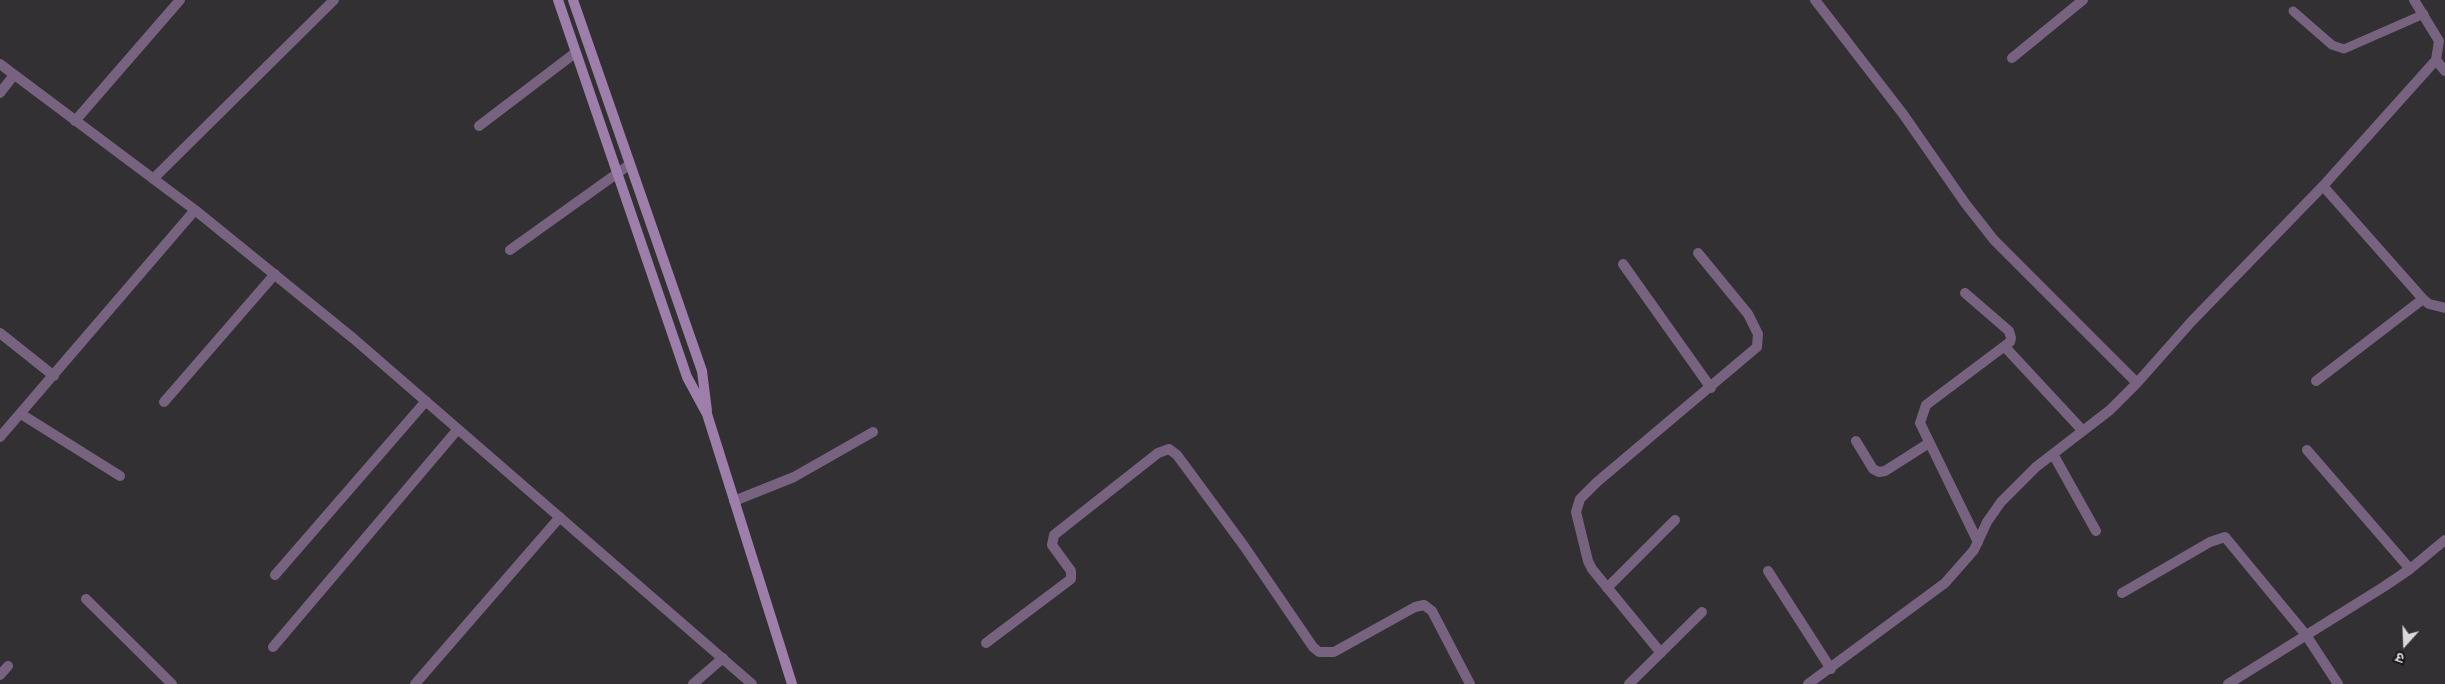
<!DOCTYPE html>
<html>
<head>
<meta charset="utf-8">
<style>
	body { margin:0 }
	#map { position:relative; width:2445px; height:684px; overflow:hidden; background:#323033; font-family:Roboto,"Noto Sans Devanagari",sans-serif }
	canvas { display:block }
	.north { position:absolute; left:2380px; top:619px; width:50px; height:50px; -webkit-text-stroke:4px #191819; paint-order:stroke; rotate:200deg; font-size:14px; font-weight:700; line-height:20px; text-align:center; color:#d9d8da }
	.north::after { content:''; display:block; margin:auto; width:18px; height:22px; background:#d9d8da; clip-path:polygon(50% 0,100% 100%,50% 72%,0 100%) }
</style>
</head>
<body>
<div id="map">
<canvas width="2445" height="684"></canvas>
<div class="north">उ</div>
</div>
<script>
const context = document.querySelector('canvas').getContext('2d');
context.lineJoin = 'round';
const shape = rows => new Path2D(rows.map(r => 'M' + r).join(''));
function stroke(path, color, width, dash) { context.strokeStyle = color; context.lineWidth = width; context.lineCap = dash ? 'butt' : 'round'; context.setLineDash(dash || []); context.stroke(path); }
const lane = shape([
	[2293,11,2332,45,2344,49,2424,14]
]);
const street = shape([
	[1815,0,1903,114,1965,203,1994,240,2137,383],
	[2012,58,2083,0],
	[2436,60,2445,71],
	[0,64,195,210,354,339,752,684],
	[0,93,14,75],
	[75,121,180,0],
	[479,126,575,53],
	[153,179,334,0],
	[2323,186,2423,299,2429,304,2445,308],
	[510,250,629,165],
	[1623,264,1711,388],
	[1965,293,2009,331,2011,338,2010,342,1926,405,1920,423,1978,542],
	[0,333,54,376],
	[2005,347,2083,431],
	[2316,381,2423,299],
	[164,402,275,274],
	[21,414,120,476],
	[0,437,195,210],
	[1856,441,1873,469,1879,472,1885,471,1929,443],
	[2307,450,2410,569],
	[2053,454,2096,531],
	[734,501,794,477,873,432],
	[1768,571,1831,669],
	[275,575,426,401],
	[1607,588,1675,520],
	[2122,593,2210,542,2225,537,2306,635,2338,684],
	[86,599,172,684],
	[986,643,1071,579,1071,571,1052,545,1054,535,1158,453,1169,449,1177,455,1244,546,1313,647,1319,652,1334,652,1415,607,1424,605,1432,611,1470,684],
	[273,647,458,429],
	[1661,653,1592,569,1588,561,1576,512,1580,499,1597,482,1757,347,1758,334,1748,314,1698,253],
	[0,675,8,666],
	[415,684,560,517],
	[693,684,723,658],
	[1629,684,1702,612],
	[1808,684,1945,583,1974,550,1987,522,2001,502,2036,467,2110,410,2137,383,2191,322,2323,186,2436,60,2439,41,2414,0],
	[2228,684,2385,586,2410,569,2445,540]
]);
const secondary = shape([
	[558,0,687,377,707,414,792,684],
	[573,0,702,371,707,411]
]);
stroke(lane, '#77637f', 9);
stroke(street, '#77637f', 10);
stroke(secondary, '#9e7eab', 10);
</script>
</body>
</html>
